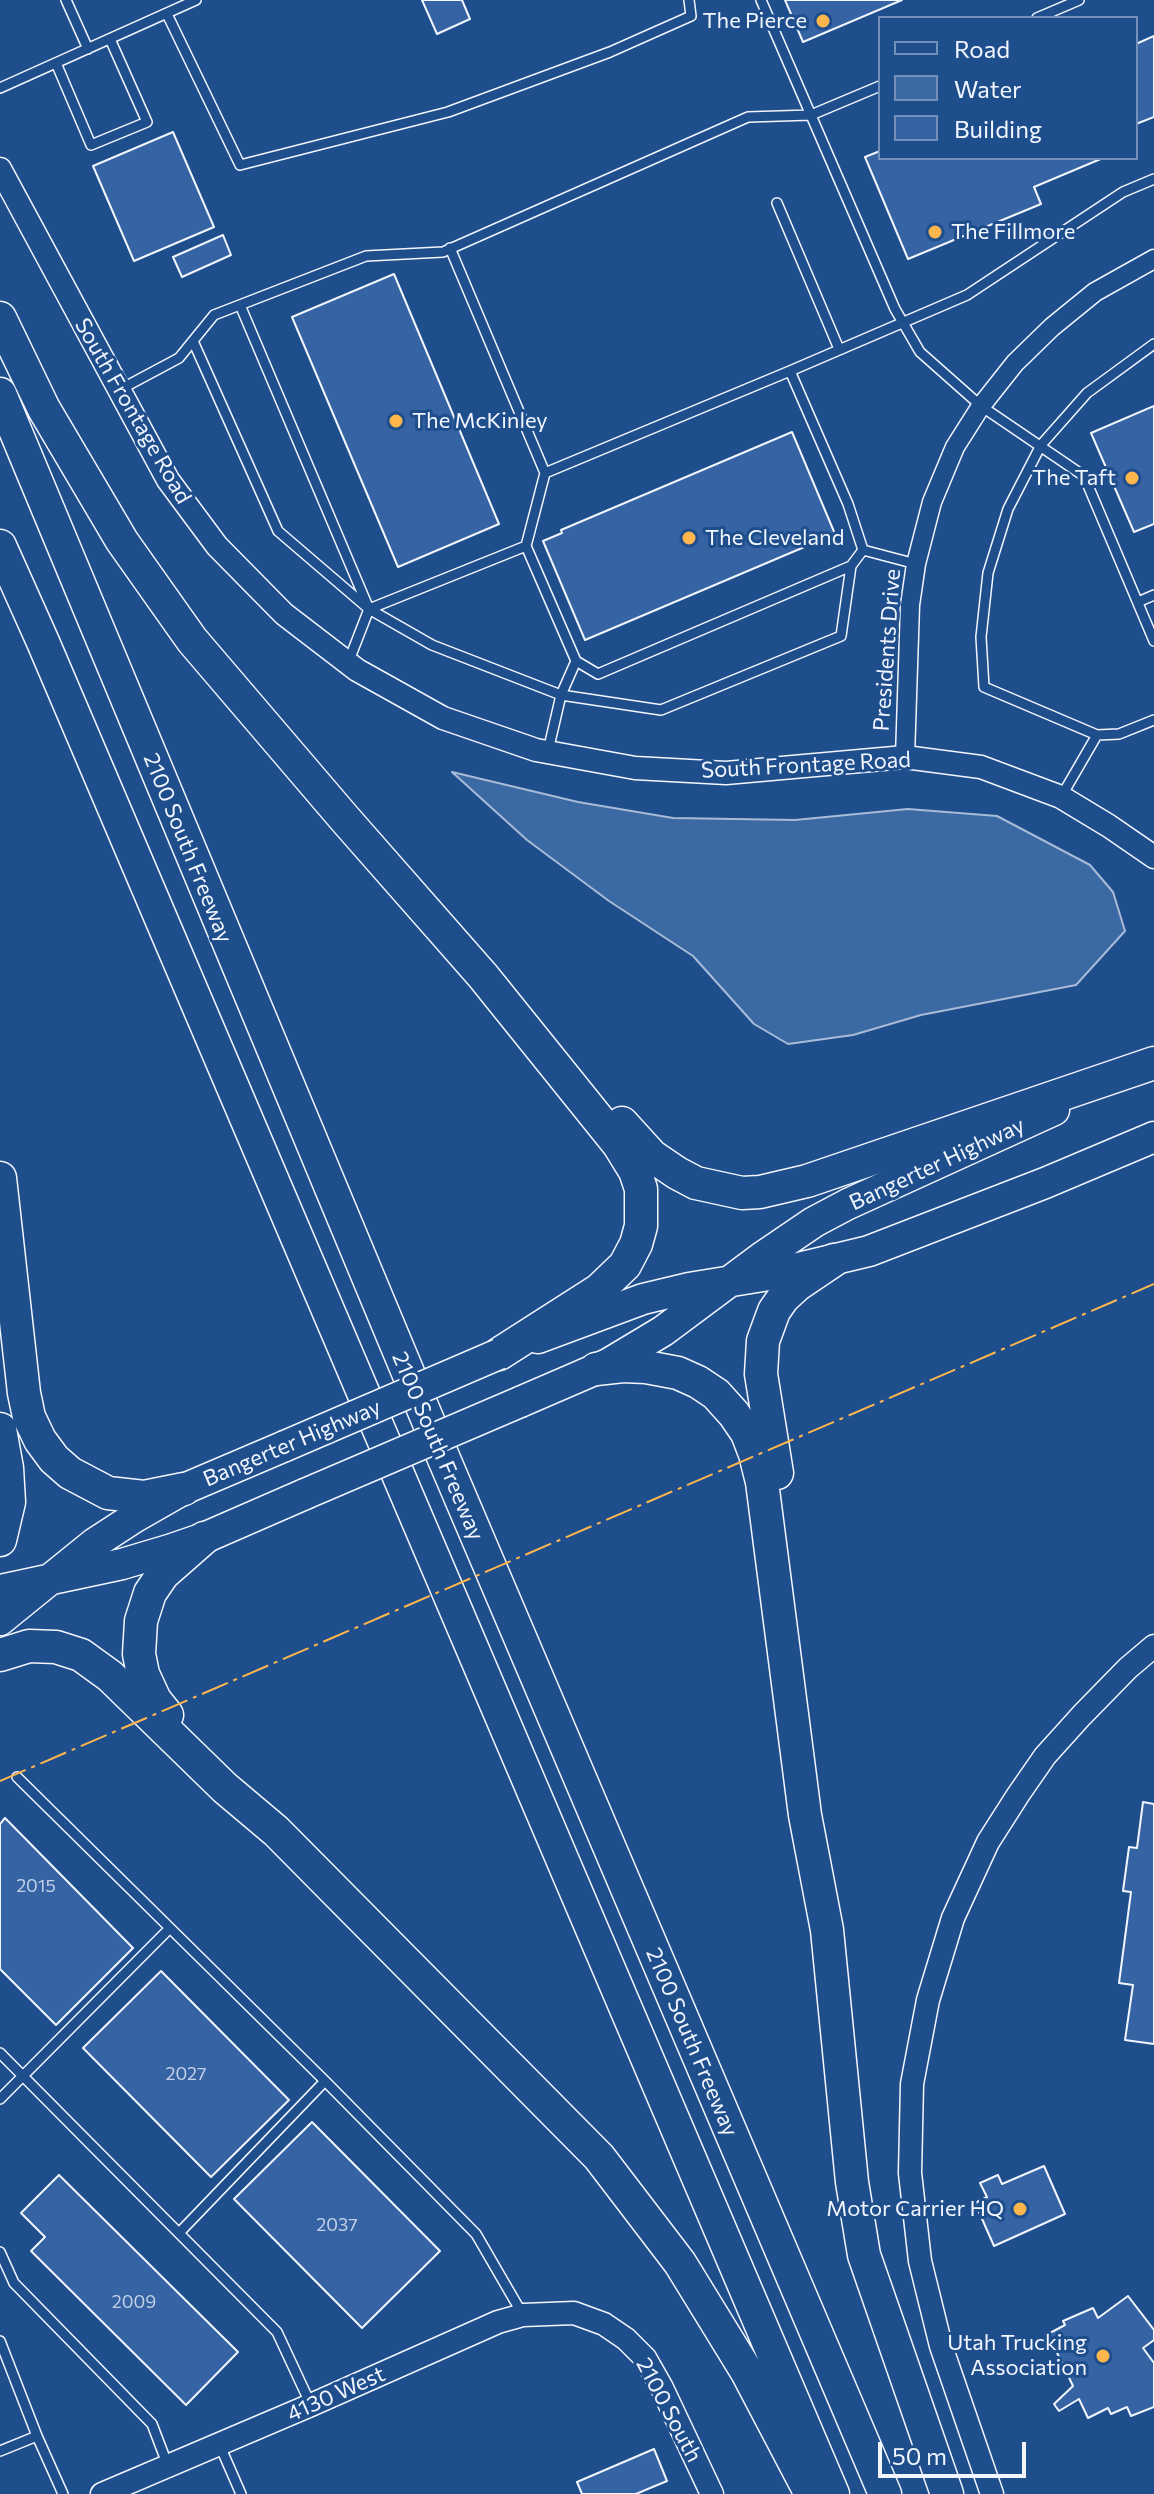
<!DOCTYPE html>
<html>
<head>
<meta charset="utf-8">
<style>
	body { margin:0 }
	#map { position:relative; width:1154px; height:2494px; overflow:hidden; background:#1f4e8c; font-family:Commissioner,sans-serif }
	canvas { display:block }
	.legend { position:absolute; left:878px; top:16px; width:260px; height:144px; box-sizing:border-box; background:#1f4e8c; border:2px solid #7391ba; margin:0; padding:10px 14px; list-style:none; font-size:24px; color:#f2f6ff }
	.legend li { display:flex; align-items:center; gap:16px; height:40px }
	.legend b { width:40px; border:2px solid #7391ba }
	.scale { position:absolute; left:878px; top:2442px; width:148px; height:36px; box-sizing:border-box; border:4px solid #f2f6ff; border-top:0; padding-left:10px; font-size:24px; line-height:28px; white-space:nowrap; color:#f2f6ff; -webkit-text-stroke:6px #1f4e8c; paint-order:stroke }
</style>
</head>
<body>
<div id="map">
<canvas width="1154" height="2494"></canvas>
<ul class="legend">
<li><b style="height:10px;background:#1f4e8c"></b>Road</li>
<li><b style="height:22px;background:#3b69a3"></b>Water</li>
<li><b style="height:22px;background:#3563a3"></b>Building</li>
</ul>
<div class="scale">50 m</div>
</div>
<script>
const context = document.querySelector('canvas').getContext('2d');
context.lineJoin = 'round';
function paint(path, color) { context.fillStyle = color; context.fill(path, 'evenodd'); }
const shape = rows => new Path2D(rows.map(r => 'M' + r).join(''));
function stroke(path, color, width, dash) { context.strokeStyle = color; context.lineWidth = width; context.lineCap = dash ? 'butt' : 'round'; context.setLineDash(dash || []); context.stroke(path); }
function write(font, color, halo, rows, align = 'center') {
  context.font = font + ' Commissioner,sans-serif'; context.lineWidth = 6; context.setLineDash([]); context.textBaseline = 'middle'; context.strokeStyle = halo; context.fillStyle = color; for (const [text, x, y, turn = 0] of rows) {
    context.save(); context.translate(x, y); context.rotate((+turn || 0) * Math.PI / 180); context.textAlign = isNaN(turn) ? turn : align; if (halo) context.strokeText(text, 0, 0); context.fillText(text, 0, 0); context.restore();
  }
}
const water = shape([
	[452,772,578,802,673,818,795,820,908,809,997,816,1090,865,1113,892,1125,931,1076,985,921,1015,853,1035,788,1044,754,1024,693,956,609,901,527,840,452,772]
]);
const building = shape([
	[422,0,462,0,470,19,437,34,422,0],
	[785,0,902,0,803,42,785,0],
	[1154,36,1154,117,1136,124,1136,44,1154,36],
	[173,132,214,227,134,261,93,166,173,132],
	[880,151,880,158,1103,158,1034,187,1041,204,908,259,865,157,880,151],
	[223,235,231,255,182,277,173,257,223,235],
	[394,274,499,524,398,567,292,317,394,274],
	[1154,406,1154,524,1134,532,1091,433,1154,406],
	[792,432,835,534,585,640,543,541,562,533,561,530,792,432],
	[1143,1802,1154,1804,1154,2044,1125,2040,1133,1985,1119,1983,1131,1892,1123,1891,1129,1847,1137,1848,1143,1802],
	[5,1818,133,1948,56,2025,0,1969,0,1824,5,1818],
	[161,1971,289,2100,211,2177,83,2048,161,1971],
	[312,2122,440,2251,362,2328,234,2199,312,2122],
	[1044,2166,1065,2214,994,2246,975,2203,987,2197,980,2183,998,2175,1002,2184,1044,2166],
	[59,2175,238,2352,186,2405,31,2251,45,2237,21,2213,59,2175],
	[1128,2296,1154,2330,1154,2340,1143,2348,1154,2363,1154,2407,1131,2416,1127,2407,1111,2414,1108,2408,1088,2418,1079,2399,1059,2411,1054,2404,1073,2386,1048,2334,1065,2325,1063,2321,1093,2308,1098,2318,1128,2296],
	[654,2449,667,2481,636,2494,582,2494,577,2482,654,2449]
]);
const service = shape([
	[66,0,88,49],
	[761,0,895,309,920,352,981,406,1084,476,1154,641],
	[167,14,240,165,448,112,610,52,691,16,689,0],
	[1037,18,1079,0],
	[56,63,91,145,147,122,110,39],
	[0,88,196,0],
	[777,203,839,349],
	[450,248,545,473],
	[240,305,369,609,348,663],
	[193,341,278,531,369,609,432,645,561,695,548,751],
	[1154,344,1087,393,1041,445,1008,509,988,573,981,637,984,687,1097,735,1119,734,1154,720],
	[121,389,179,358,214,315,366,256,443,252,748,117,811,115,880,86],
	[526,546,576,661,561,695,661,710,841,636,851,566,863,550,916,564],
	[863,550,848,504,790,371,967,295,1123,192,1154,179],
	[1138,602,1154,595],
	[369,609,526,546,545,473,790,371],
	[576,661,598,674,851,566],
	[1061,797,1097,735],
	[17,1777,325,2081,476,2234,523,2315],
	[0,2053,277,2332,311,2405],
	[0,2099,170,1928],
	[179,2233,325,2081],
	[0,2252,14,2283,152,2424,168,2466],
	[0,2341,37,2436],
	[220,2446,241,2494],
	[0,2451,37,2436,63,2494]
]);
const minor = shape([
	[905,757,910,605,916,564,932,502,955,447,981,406,1015,363,1052,327,1095,292,1154,259]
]);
const tertiary = shape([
	[0,169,168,480,217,546,284,614,357,670,443,718,536,750,635,768,726,773,905,757,981,767,1061,797,1109,826,1154,857],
	[102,2494,311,2405,498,2322,523,2315,574,2313,604,2324,626,2339,645,2358,662,2388,712,2494],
	[992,2494,941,2346,920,2261,910,2173,912,2084,928,2000,953,1918,988,1842,1018,1795,1045,1756,1082,1715,1128,1668,1154,1646]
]);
const trunk = shape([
	[538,1338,643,1299,689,1288,769,1275,869,1251,1045,1183,1154,1137],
	[520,1402,608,1364,663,1331,761,1258,814,1222,848,1204,1054,1110],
	[0,1590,122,1564,169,1550,204,1538,305,1494],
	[0,1620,95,1543,135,1517,184,1489,285,1446]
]);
const motorway = shape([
	[0,318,44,409,122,541,192,640,345,819,483,976,619,1145,635,1171,641,1189,641,1226,636,1244,625,1265,599,1290,499,1354],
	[0,394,444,1459,885,2494],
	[0,546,43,642,833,2494],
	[622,1123,652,1156,677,1173,696,1183,742,1193,760,1192,807,1181,1154,1063],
	[0,1178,24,1393,29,1417,40,1440,54,1459,70,1473,108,1493,144,1497,184,1489],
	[596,1369,623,1366,646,1367,678,1373,698,1382,716,1394,734,1414,747,1433,755,1454,762,1482,805,1815,827,1930,852,2182,864,2255,947,2494],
	[0,1429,7,1468,9,1502,0,1540],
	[777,1473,761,1374,763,1341,774,1311,783,1298,797,1285,834,1260],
	[0,1655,29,1646,56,1647,81,1655,110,1676,225,1788,276,1831,599,2157,680,2263,747,2372,811,2494],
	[167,1715,155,1700,143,1674,139,1654,141,1621,150,1593,163,1574,204,1538]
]);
const trunkBridge = shape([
	[285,1446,499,1354],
	[305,1494,520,1402]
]);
const power = shape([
	[0,1781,1154,1284]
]);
const markers = [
	[823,21,8,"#ffb74d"],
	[935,232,8,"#ffb74d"],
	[396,421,8,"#ffb74d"],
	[1132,478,8,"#ffb74d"],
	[689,538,8,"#ffb74d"],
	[1020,2209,8,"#ffb74d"],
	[1103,2356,8,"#ffb74d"]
];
const numberNames = [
	["2015",36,1886],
	["2027",186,2074],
	["2037",337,2225],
	["2009",134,2302]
];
const poiNames = [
	["The Pierce",807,21],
	["The Fillmore",951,232,"left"],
	["The McKinley",412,421,"left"],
	["The Taft",1116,478],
	["The Cleveland",705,538,"left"],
	["Motor Carrier HQ",1004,2209],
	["Utah Trucking",1087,2343],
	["Association",1087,2368]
];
const streetNames = [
	["South Frontage Road",133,411,60],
	["Presidents Drive",887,650,-86],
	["South Frontage Road",806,765,-3],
	["2100 South Freeway",188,848,68],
	["Bangerter Highway",937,1164,-25],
	["Bangerter Highway",292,1443,-23],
	["2100 South Freeway",438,1446,67],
	["2100 South Freeway",692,2042,67],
	["4130 West",336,2394,-24],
	["2100 South",669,2410,62]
];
paint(water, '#3b69a3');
stroke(water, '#a8bbd7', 2);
paint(building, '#3563a3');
stroke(building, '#f2f6ff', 2);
stroke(service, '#f2f6ff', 12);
stroke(minor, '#f2f6ff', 21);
stroke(tertiary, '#f2f6ff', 25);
stroke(trunk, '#f2f6ff', 33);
stroke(motorway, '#f2f6ff', 35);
stroke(service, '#1f4e8c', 9);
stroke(minor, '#1f4e8c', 18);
stroke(tertiary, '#1f4e8c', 22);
stroke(trunk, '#1f4e8c', 30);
stroke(motorway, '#1f4e8c', 32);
stroke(trunkBridge, '#f2f6ff', 33, []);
stroke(trunkBridge, '#1f4e8c', 30);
stroke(power, '#ffb74d', 2, [28, 6, 4, 6]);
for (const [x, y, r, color] of markers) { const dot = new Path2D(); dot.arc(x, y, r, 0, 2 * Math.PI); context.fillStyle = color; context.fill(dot); stroke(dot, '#1f4e8c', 3); }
write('18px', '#c3d1e8', null, numberNames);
write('22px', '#f2f6ff', '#1f4e8c', poiNames, 'right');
write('22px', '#f2f6ff', '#1f4e8c', streetNames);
</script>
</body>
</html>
